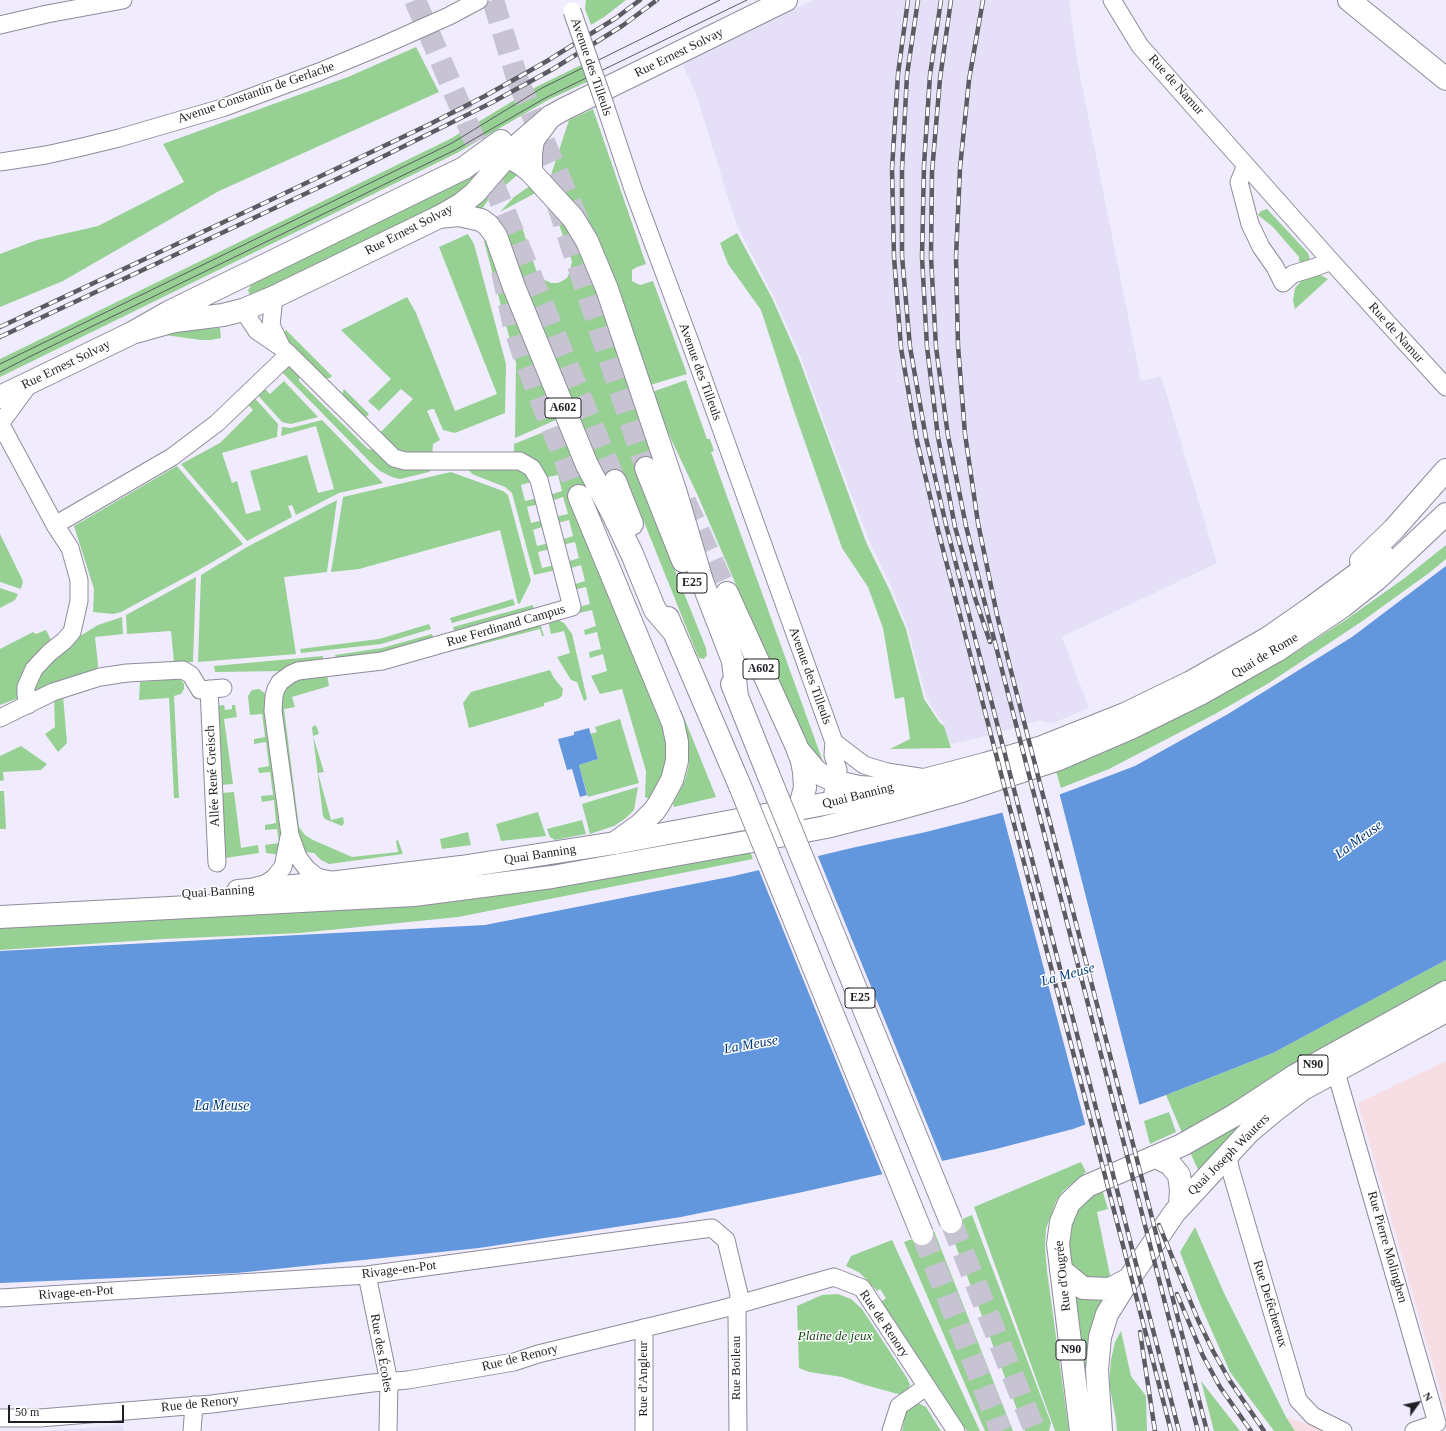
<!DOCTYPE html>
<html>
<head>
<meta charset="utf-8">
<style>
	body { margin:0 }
	#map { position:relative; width:1446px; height:1431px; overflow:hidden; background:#f0ecfd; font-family:Georgia,serif }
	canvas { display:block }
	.north { position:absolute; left:1398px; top:1383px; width:40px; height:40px; -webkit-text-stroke:3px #fff; paint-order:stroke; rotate:57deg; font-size:11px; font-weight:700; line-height:16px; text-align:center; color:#211f25 }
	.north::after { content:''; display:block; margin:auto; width:14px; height:18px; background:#211f25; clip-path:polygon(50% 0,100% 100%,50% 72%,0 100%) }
	.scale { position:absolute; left:8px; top:1405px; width:116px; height:18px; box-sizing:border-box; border:2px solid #211f25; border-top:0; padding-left:5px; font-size:12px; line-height:14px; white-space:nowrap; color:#211f25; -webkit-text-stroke:3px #fff; paint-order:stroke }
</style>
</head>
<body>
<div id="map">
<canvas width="1446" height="1431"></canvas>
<div class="north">N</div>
<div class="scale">50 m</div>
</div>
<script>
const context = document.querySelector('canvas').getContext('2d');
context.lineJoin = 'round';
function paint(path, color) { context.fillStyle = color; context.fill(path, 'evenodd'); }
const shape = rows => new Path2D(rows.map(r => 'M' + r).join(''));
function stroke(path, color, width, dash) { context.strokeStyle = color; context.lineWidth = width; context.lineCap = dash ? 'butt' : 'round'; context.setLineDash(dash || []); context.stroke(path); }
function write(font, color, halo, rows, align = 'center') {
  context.font = font + ' Georgia,serif'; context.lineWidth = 3; context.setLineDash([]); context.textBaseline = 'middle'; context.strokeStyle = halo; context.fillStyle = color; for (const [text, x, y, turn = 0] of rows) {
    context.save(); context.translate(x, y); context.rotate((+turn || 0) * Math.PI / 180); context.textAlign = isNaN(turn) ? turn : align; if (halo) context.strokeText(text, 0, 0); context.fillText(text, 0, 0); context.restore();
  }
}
const built = shape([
	[814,0,1069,0,1077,60,1141,381,1161,376,1217,563,1062,637,1089,708,1051,724,1040,720,1037,721,983,737,951,744,942,722,926,698,908,629,893,591,869,540,829,436,801,358,774,297,737,226,696,94,681,61],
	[123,1425,124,1431,43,1431]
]);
const industrial = shape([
	[1446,1061,1446,1411,1358,1103],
	[1286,1417,1329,1431,1295,1431]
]);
const green = shape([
	[586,0,626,0,604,17,591,25,585,9],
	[416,47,439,92,219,191,63,281,0,307,0,254,37,240,98,226,184,182,163,144,348,77],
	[581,65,589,81,548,100,457,153,0,377,0,359,450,139,536,87],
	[593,109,646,264,637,267,632,270,632,281,640,285,653,281,687,374,650,385,598,237,551,175,569,120],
	[507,160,521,172,489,199,479,213,466,209],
	[488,163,457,202,250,296,248,290,252,284,257,281,449,188],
	[534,183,541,190,500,212,514,197],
	[551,202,578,235,659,464,636,473,706,648,707,655,704,659,699,658,697,654,626,477,605,486,500,229,519,218,537,273,541,278,551,283,558,283,562,281,567,278,570,271,572,261],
	[1267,209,1308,253,1310,259,1302,263,1299,261,1299,257,1273,227,1258,215,1261,211],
	[737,233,772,298,799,359,866,542,890,591,906,629,924,699,940,723,944,726,951,748,890,749,910,739,904,697,895,699,883,628,868,587,842,548,793,408,761,310,728,264,720,243],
	[468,234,474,244,506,364,505,413,455,433,443,430,434,409,431,409,427,411,440,440,433,444,432,456,402,456,377,436,413,399,401,389,379,411,368,401,391,379,341,330,407,297,416,313,455,411,497,394,439,247],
	[490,240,558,419,515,438,516,363,484,241],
	[1320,275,1328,279,1295,309,1293,301,1295,288,1302,280,1311,276],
	[220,328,221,338,211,340,201,340,165,335,165,330],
	[286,330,332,376,330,378,324,378,282,335],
	[286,360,299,372,299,381,368,449,376,450,435,467,429,472,400,479,392,477,380,471,370,462,278,368],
	[686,380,707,439,710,439,714,451,711,452,822,759,822,765,810,750,751,620,698,496,661,418,652,392],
	[284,381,318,417,291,424,286,423,282,422,254,391,261,385,270,394],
	[344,389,369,414,364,419,342,397,343,391],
	[251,394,278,424,277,437,222,453,232,483,237,481,246,514,261,510,250,471,307,455,318,493,334,489,316,426,281,436,282,427,291,428,322,420,383,483,339,493,296,515,292,505,288,506,292,517,247,541,181,464,220,443,253,410,244,400],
	[561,425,589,492,663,717,668,759,660,781,649,799,645,797,646,771,622,689,600,694,591,676,607,671,603,654,590,658,589,652,601,649,597,632,585,635,584,630,596,626,592,610,579,613,578,607,590,604,586,587,574,590,572,585,585,581,581,565,568,569,566,562,579,558,575,542,562,545,561,540,573,536,569,520,557,523,555,517,568,514,563,497,551,501,549,495,562,491,558,475,543,478,514,457,514,444],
	[177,466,243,544,197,571,121,612,113,614,93,612,94,589,74,526],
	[469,466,518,466,534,481,521,485,525,501,538,498,539,504,527,507,531,523,543,520,545,526,533,530,537,546,549,543,551,549,538,552,542,568,555,565,556,570,534,575,512,493,505,487,472,474,469,470],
	[451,472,503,491,508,495,531,581,520,603,518,604,500,530,359,569,331,572,343,497],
	[337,500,327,572,284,577,296,654,198,662,201,575,247,547],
	[0,534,23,581,21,589,0,582],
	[1446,545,1446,559,1429,573,1361,622,1269,683,1215,714,1109,769,1061,788,1055,768,1201,705,1282,661,1347,619,1406,577],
	[196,577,193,662,174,662,171,631,127,634,126,615],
	[0,588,18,594,15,600,0,608],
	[513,599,515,605,452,623,450,618],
	[533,605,534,610,455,633,453,627],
	[122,617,123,634,95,637,98,665,97,669,32,693,39,673,80,636,98,625],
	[552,620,558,620,564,623,572,634,587,699,584,701,577,682,571,680,557,657,570,653,564,631,551,634,548,621],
	[540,623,544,636,542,636,540,629,459,650,458,646],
	[429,624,431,629,381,644,301,653,300,649,379,639],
	[46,630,53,644,21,697,0,705,0,649,33,632,36,634],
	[432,634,434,639,383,654,336,660,335,655,382,648],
	[323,656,323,662,283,671,215,672,214,666],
	[550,670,554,678,563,689,562,696,558,699,544,703,544,706,469,728,463,703,471,692],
	[327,675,329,686,292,697,295,707,284,709,299,827,305,835,313,840,352,857,398,852,396,841,398,840,403,854,329,864,321,860,314,853,305,852,299,849,280,699,286,686,294,679],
	[179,679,182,681,184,684,184,689,181,694,174,696,179,798,174,798,169,698,139,700,140,682],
	[259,689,266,694,284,839,283,855,266,853,265,845,279,843,277,829,265,830,265,825,276,823,274,800,262,802,261,796,273,795,270,772,259,773,258,768,269,766,266,742,254,744,254,739,265,737,262,714,250,715,248,696,252,690],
	[63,696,67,743,58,752,45,734,55,727,54,698],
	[224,705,225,710,232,709,232,705,235,705,237,717,224,719,233,784,221,785,216,706],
	[679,710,681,710,716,797,674,807,673,804,685,780,689,764,688,741,686,729],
	[620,719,639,783,588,797,579,765,598,759,590,734,597,732,595,727],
	[314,725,317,727,319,734,313,736,324,772,318,773,331,820,343,817,344,823,342,826,325,819,323,816,312,728],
	[21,746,47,764,41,770,3,772,4,780,0,781,0,756],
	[638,787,634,810,626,818,614,826,590,834,582,804],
	[0,791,4,791,6,829,0,829],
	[234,792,241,848,258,845,259,853,225,858,221,793],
	[538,812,546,836,501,841,496,824],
	[582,820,586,834,555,840,550,837,547,829],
	[468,832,471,845,442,849,440,839],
	[749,848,753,859,458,917,300,933,163,939,0,950,0,923,190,915],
	[1446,960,1446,985,1183,1135,1166,1095,1273,1053],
	[1169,1112,1176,1132,1150,1144,1144,1121],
	[1251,1117,1200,1174,1190,1152],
	[1081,1162,1086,1172,1063,1191,1056,1201,1046,1229,1045,1247,1047,1271,1069,1431,1055,1431,974,1207],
	[1102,1189,1108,1209,1097,1212,1111,1280,1089,1281,1070,1263,1068,1233,1076,1213,1083,1203],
	[972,1215,1051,1423,1049,1431,1025,1431,948,1225],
	[1195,1227,1224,1293,1286,1417,1295,1431,1274,1431,1230,1372,1200,1304,1180,1252],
	[934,1231,1013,1431,985,1431,904,1242],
	[892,1240,980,1431,967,1431,881,1302,886,1298,880,1289,877,1291,860,1273,846,1266,851,1256],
	[1073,1292,1105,1299,1089,1351,1085,1375],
	[838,1294,851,1299,862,1309,907,1378,910,1385,908,1389,902,1394,898,1394,865,1385,842,1377,809,1372,799,1368,797,1306,822,1295],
	[1121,1331,1131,1376,1146,1396,1147,1431,1117,1431,1116,1420,1109,1383,1111,1360,1115,1342],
	[1201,1381,1240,1431,1214,1431],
	[918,1403,926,1407,941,1431,902,1431,906,1411]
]);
const water = shape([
	[1446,566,1446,960,1273,1053,1166,1095,1073,1129,996,1149,798,1193,681,1217,479,1248,237,1273,0,1283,0,951,485,925,734,876,856,847,926,832,1032,805,1135,766,1228,714,1352,637],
	[589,728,598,759,579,765,587,795,580,797,572,769,567,770,558,739,574,735,574,732]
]);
const pier = shape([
	[1059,792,1140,1107,1086,1127,1002,811,1031,803],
	[817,854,943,1163,883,1176,758,868]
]);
const highwayTunnel = shape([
	[415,0,500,200,615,481],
	[493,0,522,94],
	[518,81,579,223],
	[557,203,646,468],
	[502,271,514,327,526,363,579,496],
	[685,501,727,593],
	[951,1222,1035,1431],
	[922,1234,1001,1431]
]);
const street = shape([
	[1112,0,1140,46,1331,261,1446,387],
	[0,25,47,14,123,0],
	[605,105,634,192,690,342,834,742,833,755,838,770,837,782,833,792],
	[0,162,46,155,82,147,119,138,222,108,319,72,384,45,449,16,479,0],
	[1246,165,1239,182,1250,224,1261,247,1275,267,1283,283,1293,274,1316,267,1331,261],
	[274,297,271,325,282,348],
	[243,310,257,331,282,348,289,354,394,458,405,461,520,461,532,468,539,480,572,607,382,661,298,671,291,674,280,682,276,689,274,696,273,711,290,835,298,857,307,869,317,877,334,881],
	[0,423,55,525,70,548,79,580,79,601,72,632,64,641,49,653,34,669,26,687,26,695,28,705],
	[0,424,30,383],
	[55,525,172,457,217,423,289,354],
	[209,689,217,863],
	[0,718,53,692,100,677,127,673,183,670,191,675,200,690,223,688],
	[834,742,864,765,887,772,926,778],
	[256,886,265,884,274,878,283,867,289,837],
	[1336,1072,1437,1423,1414,1431],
	[1228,1155,1230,1168,1298,1400,1313,1416,1343,1431],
	[367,1275,389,1382,388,1431],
	[0,1298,367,1275,712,1228,726,1240,739,1294,737,1314,738,1431],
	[643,1328,644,1338,644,1431],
	[0,1418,40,1418,212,1404,372,1383,408,1380,514,1362,538,1354,722,1309,834,1277,862,1288,956,1431],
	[192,1431,194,1405],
	[891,1431,899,1406,926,1387]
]);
const secondary = shape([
	[1349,0,1446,79],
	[132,333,175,321,223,315,243,310,274,297,439,217,460,205,475,193,507,156,522,141,550,117,564,109,786,0],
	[0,397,132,333,169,312,464,168,501,141],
	[1361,561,1394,529,1446,470],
	[238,891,338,882,461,867,615,843,867,796,890,789,985,764,1042,747,1125,714,1191,682,1268,638,1311,608,1383,555],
	[0,917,414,895,552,877,769,838,826,827,897,809,955,793,1059,759,1131,728,1200,694,1276,651,1343,606,1377,579,1446,514]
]);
const primary = shape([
	[1156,1157,1170,1164,1179,1175,1181,1190,1180,1205],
	[1061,1270,1083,1288,1110,1289,1129,1279],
	[1081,1431,1058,1244,1061,1222,1069,1203,1087,1186,1182,1145,1235,1115,1296,1075,1446,992],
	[1101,1431,1097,1370,1100,1337,1107,1314,1129,1279,1175,1212,1249,1132,1274,1111,1303,1089,1446,1011]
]);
const highway = shape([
	[487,153,507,156,521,164,531,172,573,218,587,241,607,289,675,490,702,581,733,661,737,697],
	[531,172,531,154,533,140,550,117],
	[439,217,459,215,481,220,488,225,496,236,514,287,587,465,612,512,632,554,655,610,673,631],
	[646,468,683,561],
	[615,481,632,524],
	[579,496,673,723,677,742,677,761,672,780,659,804,654,811,640,825,615,843],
	[727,593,796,745,802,761,804,772,805,788,801,802,797,810,783,829,769,838],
	[668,618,740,786],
	[732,684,768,774],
	[799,751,815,770,820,774,837,782,859,787,890,789]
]);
const tram = shape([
	[0,364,452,143,542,88,720,0],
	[0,372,29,357,455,150,547,97,747,0]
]);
const rail = shape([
	[908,0,898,74,892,169,894,257,901,348,917,441,938,530,1171,1431],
	[918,0,907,75,902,169,902,256,910,347,926,438,947,529,1179,1431],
	[941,0,930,75,924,165,922,257,927,347,938,437,955,527,975,598,990,642],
	[951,0,940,79,932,172,931,257,936,347,948,436,966,526,985,604,1198,1431],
	[983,0,969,80,960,168,956,257,958,346,965,434,978,523,997,615,1014,683,1207,1431],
	[0,327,260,205,428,125,485,96,547,61,616,18,640,0],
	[0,337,358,169,491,103,553,69,622,26,657,0],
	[1159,1225,1198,1320,1213,1351,1230,1381,1264,1431],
	[1177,1294,1203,1356,1220,1387,1251,1431],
	[1140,1332,1155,1431]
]);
const streetBridge = shape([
	[572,11,605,105]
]);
const highwayBridge = shape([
	[768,774,951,1222],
	[740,786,922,1234]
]);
const shields = [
	[563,408,36],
	[692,583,30],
	[761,669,36],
	[860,998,30],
	[1313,1065,30],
	[1071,1350,30]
];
const shieldNames = [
	["A602",563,408],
	["E25",692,583],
	["A602",761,669],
	["E25",860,998],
	["N90",1313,1065],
	["N90",1071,1350]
];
const streetNames = [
	["Rue Ernest Solvay",679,53,-26],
	["Avenue des Tilleuls",591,67,71],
	["Rue de Namur",1176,85,48],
	["Avenue Constantin de Gerlache",256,93,-19],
	["Rue Ernest Solvay",409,230,-27],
	["Rue de Namur",1396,333,48],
	["Rue Ernest Solvay",66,365,-26],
	["Avenue des Tilleuls",700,372,70],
	["Rue Ferdinand Campus",506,626,-16],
	["Quai de Rome",1265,656,-31],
	["Avenue des Tilleuls",810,676,70],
	["Allée René Greisch",213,776,-93],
	["Quai Banning",858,796,-14],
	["Quai Banning",540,855,-9],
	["Quai Banning",218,892,-4],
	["Quai Joseph Wauters",1229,1155,-45],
	["Rue Pierre Molinghen",1387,1247,74],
	["Rivage-en-Pot",399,1270,-7],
	["Rue d'Ougrée",1063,1276,-96],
	["Rivage-en-Pot",76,1293,-4],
	["Rue Defêchereux",1270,1304,73],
	["Rue de Renory",884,1324,56],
	["Rue des Écoles",381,1353,80],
	["Rue de Renory",520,1358,-14],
	["Rue Boileau",737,1368,-90],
	["Rue d'Angleur",644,1379,-90],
	["Rue de Renory",200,1404,-6]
];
const parkNames = [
	["Plaine de jeux",835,1337]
];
const waterNames = [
	["La Meuse",1359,840,-36],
	["La Meuse",1068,975,-15],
	["La Meuse",751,1045,-10],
	["La Meuse",222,1106]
];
paint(built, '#e5e0f8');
paint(industrial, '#f7dde4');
paint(green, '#96d193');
paint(water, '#6296dd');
paint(pier, '#f0ecfd');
stroke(highwayTunnel, '#c7c3d2', 22, [22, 11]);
stroke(street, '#8f8b9b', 19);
stroke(secondary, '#8f8b9b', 24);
stroke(primary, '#8f8b9b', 24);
stroke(highway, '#8f8b9b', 24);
stroke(street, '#fff', 17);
stroke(secondary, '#fff', 22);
stroke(primary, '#fff', 22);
stroke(highway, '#fff', 22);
stroke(tram, '#5c5a63', 1);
stroke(rail, '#5c5a63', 4.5);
stroke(rail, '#fff', 3, [9]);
stroke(streetBridge, '#8f8b9b', 19, []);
stroke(highwayBridge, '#8f8b9b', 24, []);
stroke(streetBridge, '#fff', 17);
stroke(highwayBridge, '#fff', 22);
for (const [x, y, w] of shields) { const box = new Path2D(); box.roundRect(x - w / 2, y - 10, w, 20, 3); context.fillStyle = '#fff'; context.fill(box); stroke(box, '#211f25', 1); }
write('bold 12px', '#211f25', null, shieldNames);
write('13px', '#211f25', '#fff', streetNames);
write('italic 13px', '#174517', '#fff', parkNames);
write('italic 14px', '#033978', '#fff', waterNames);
</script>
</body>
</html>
